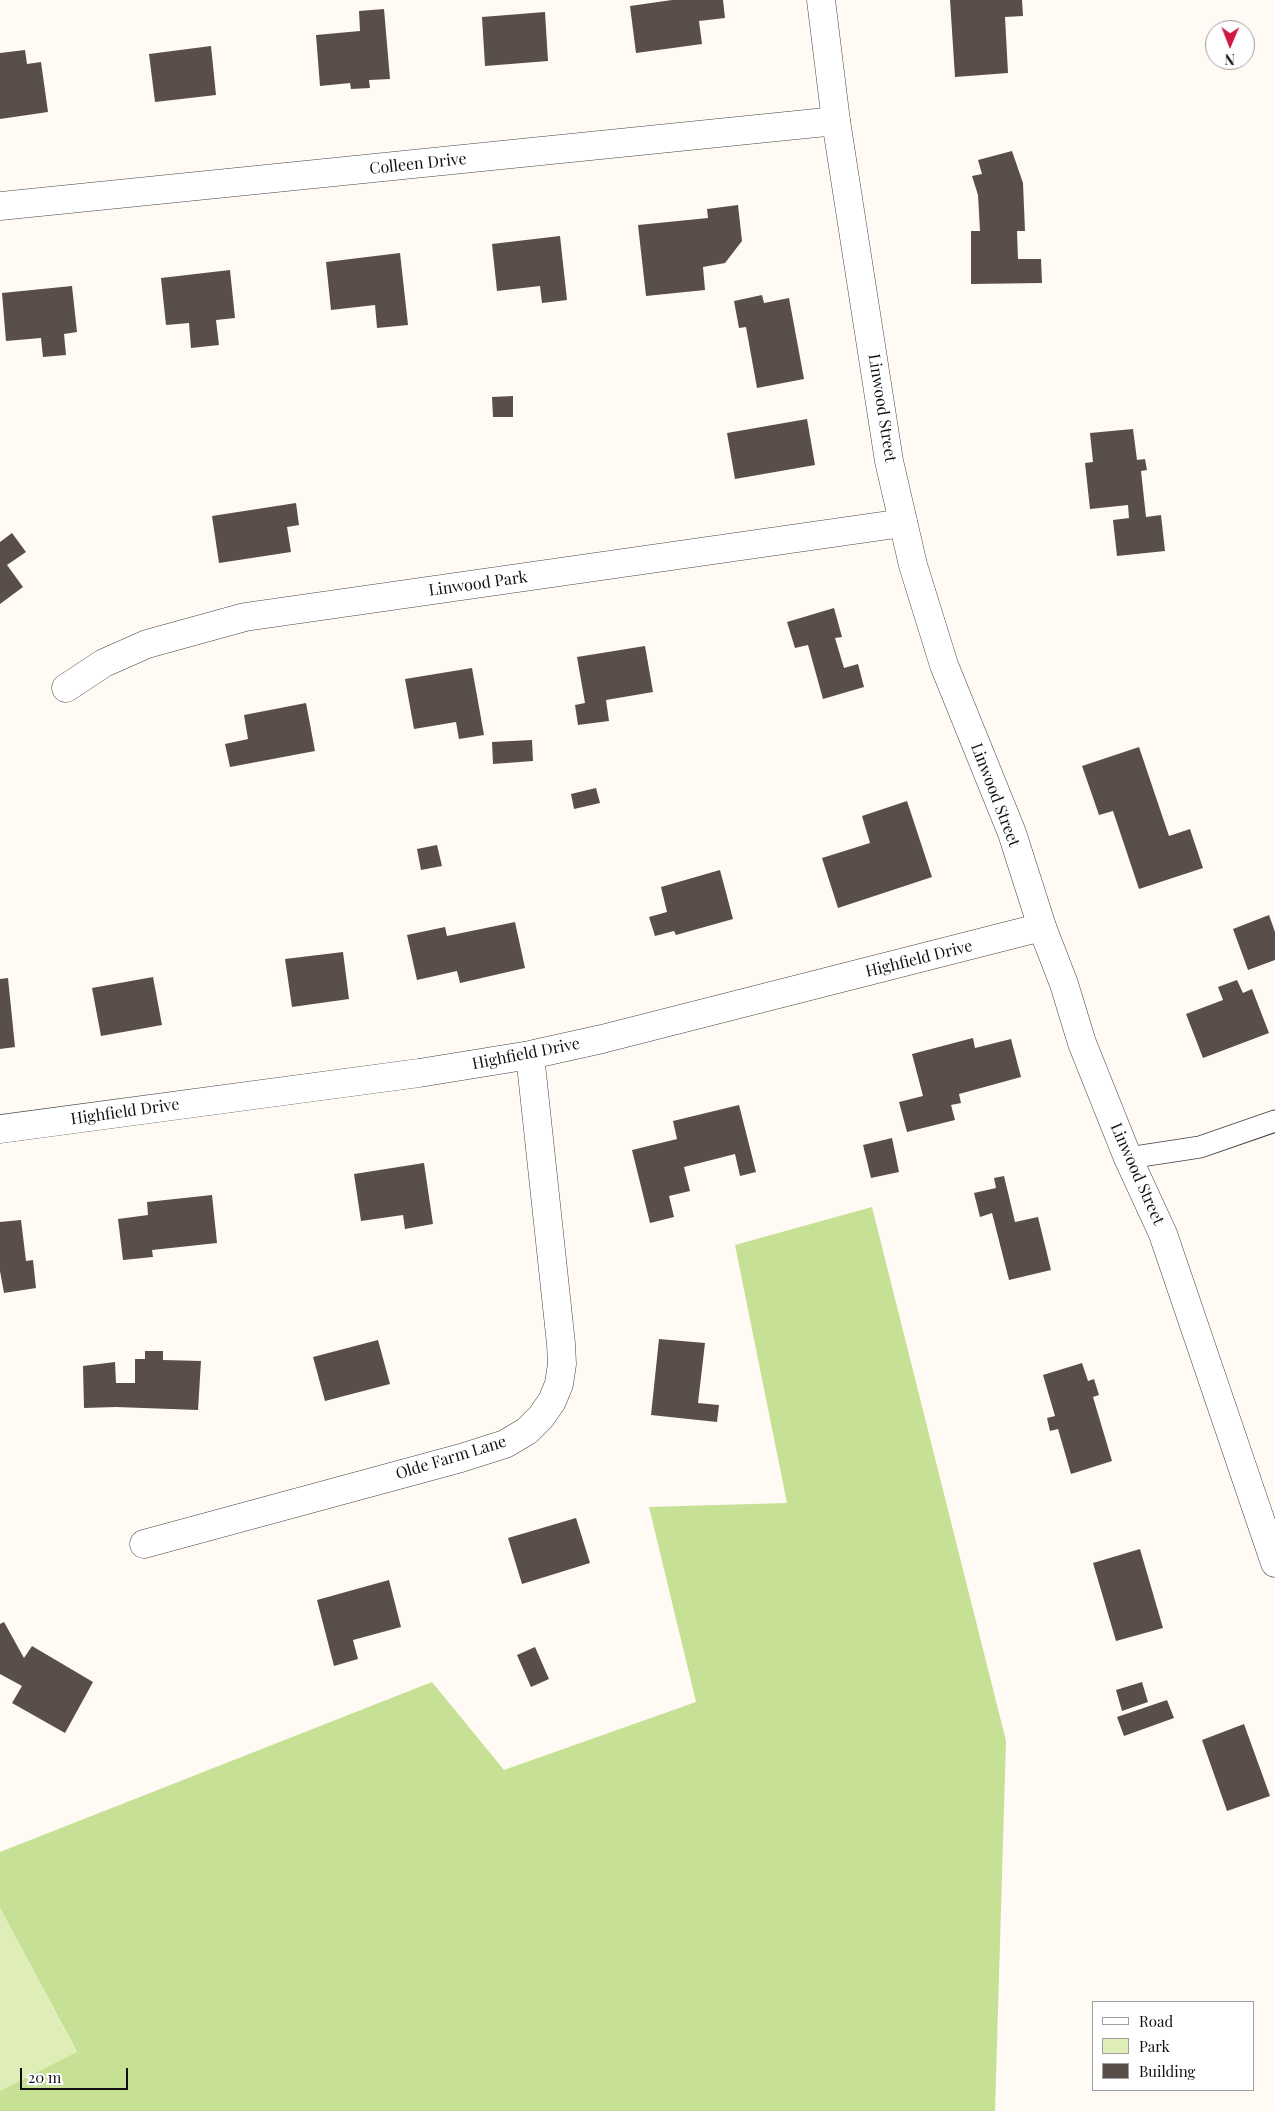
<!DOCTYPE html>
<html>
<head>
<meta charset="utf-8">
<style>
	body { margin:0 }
	#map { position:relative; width:1275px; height:2111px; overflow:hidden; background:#fffaf3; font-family:"Playfair Display",serif }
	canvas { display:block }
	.legend { position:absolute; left:1092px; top:2001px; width:162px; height:90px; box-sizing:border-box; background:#fff; border:1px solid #9f9f9f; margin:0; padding:6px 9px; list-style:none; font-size:15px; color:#101010 }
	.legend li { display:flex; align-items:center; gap:10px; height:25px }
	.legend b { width:25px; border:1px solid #9f9f9f }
	.north { position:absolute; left:1205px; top:20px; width:50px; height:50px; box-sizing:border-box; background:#fff; border:1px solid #9f9f9f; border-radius:50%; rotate:181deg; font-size:14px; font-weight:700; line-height:20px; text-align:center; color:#101010 }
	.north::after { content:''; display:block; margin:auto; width:18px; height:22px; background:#cf1945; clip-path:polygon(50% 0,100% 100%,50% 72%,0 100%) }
	.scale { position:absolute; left:20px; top:2068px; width:108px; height:22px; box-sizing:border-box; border:2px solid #101010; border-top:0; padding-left:6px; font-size:15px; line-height:18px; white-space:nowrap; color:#101010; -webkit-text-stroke:4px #fff; paint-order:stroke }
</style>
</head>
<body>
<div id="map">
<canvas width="1275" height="2111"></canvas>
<ul class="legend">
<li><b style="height:6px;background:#fff"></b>Road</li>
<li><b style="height:14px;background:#dfeeb7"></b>Park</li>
<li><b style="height:14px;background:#5a4e4b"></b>Building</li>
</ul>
<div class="north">N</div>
<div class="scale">20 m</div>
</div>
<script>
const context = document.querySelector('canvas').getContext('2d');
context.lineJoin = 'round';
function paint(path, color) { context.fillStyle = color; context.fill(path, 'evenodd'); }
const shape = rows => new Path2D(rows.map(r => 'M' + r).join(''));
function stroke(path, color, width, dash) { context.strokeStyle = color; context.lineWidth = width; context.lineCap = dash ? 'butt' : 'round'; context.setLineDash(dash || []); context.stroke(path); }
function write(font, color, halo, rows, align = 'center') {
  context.font = font + ' "Playfair Display",serif'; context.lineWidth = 5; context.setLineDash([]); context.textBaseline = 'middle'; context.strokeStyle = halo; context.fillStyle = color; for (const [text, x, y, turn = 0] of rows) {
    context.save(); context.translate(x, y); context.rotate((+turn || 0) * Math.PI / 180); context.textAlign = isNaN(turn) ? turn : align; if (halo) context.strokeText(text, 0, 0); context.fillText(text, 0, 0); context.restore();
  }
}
const green = shape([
	[0,1908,77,2053,0,2091]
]);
const forest = shape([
	[872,1207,1006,1741,995,2111,0,2111,0,2091,77,2052,0,1908,0,1852,432,1682,504,1770,696,1702,649,1507,787,1503,735,1245]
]);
const building = shape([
	[672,0,723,0,725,18,699,21,702,44,636,53,630,6],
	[950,0,1022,0,1023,16,1005,17,1008,73,955,77],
	[384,9,390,79,369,80,370,88,351,89,350,83,320,86,316,35,360,31,359,11],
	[545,12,548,61,485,66,482,17],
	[211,46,216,95,155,102,149,54],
	[25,50,27,64,41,62,48,112,0,119,0,53],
	[1012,151,1023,183,1025,231,1017,231,1018,259,1041,259,1042,283,971,284,971,231,980,231,978,195,972,176,982,174,978,160],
	[738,205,742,241,725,263,703,267,705,290,646,296,638,225,708,218,707,209],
	[560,236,567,300,542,303,540,286,497,291,492,244],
	[400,253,408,325,377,328,375,305,331,310,326,262],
	[230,270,235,318,216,320,219,345,191,348,189,323,166,325,161,278],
	[72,286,77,332,64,334,66,355,43,357,41,338,6,341,2,293],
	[762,295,764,303,789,298,804,379,757,388,746,327,739,328,734,301],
	[513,396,513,417,493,417,492,397],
	[807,419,815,465,735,479,727,433],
	[1133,429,1137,460,1145,459,1147,470,1141,471,1146,517,1161,515,1165,551,1117,556,1113,520,1129,518,1128,505,1090,509,1085,463,1093,462,1090,433],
	[296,503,299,525,287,527,291,552,219,563,212,516],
	[12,533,26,552,7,565,23,587,0,604,0,542],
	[834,608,842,637,835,638,844,668,858,664,864,687,823,699,808,645,795,648,787,622],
	[645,646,653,692,606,700,609,721,578,725,575,705,585,703,577,657],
	[472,668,484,735,459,739,456,722,414,729,405,679],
	[306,703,315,751,230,767,225,744,248,739,244,715],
	[532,740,533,761,493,764,492,742],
	[1139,747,1169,836,1190,829,1203,868,1139,889,1113,811,1099,815,1082,766],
	[596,788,600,803,574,809,571,794],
	[907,801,932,877,838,908,822,858,870,843,862,816],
	[437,845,442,866,421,870,417,849],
	[720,870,733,919,676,935,674,931,655,936,649,917,667,912,661,887],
	[1269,915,1275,932,1275,960,1248,970,1233,929],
	[515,922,525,968,460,983,457,971,417,980,407,935,445,927,447,936],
	[343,952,349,999,292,1007,285,959],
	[153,977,162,1025,101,1036,92,988],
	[8,978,15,1047,0,1049,0,979],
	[1237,980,1243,993,1252,989,1269,1033,1203,1058,1186,1014,1223,1000,1218,987],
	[973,1038,975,1048,1011,1039,1021,1077,959,1094,961,1103,951,1105,955,1120,907,1132,899,1102,923,1096,912,1054],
	[739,1105,756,1172,740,1176,735,1154,684,1167,690,1191,669,1196,674,1217,650,1223,632,1150,677,1139,673,1121],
	[892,1138,899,1172,871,1178,863,1145],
	[424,1163,433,1224,405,1229,403,1215,361,1221,354,1174],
	[1004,1176,1015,1222,1038,1217,1051,1270,1009,1280,992,1213,980,1217,974,1193,996,1188,994,1178],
	[212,1195,217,1243,152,1250,153,1257,123,1260,118,1219,148,1215,147,1202],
	[21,1220,26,1261,33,1260,36,1288,4,1293,0,1271,0,1222],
	[659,1339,705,1343,698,1403,719,1405,717,1422,651,1415],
	[378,1340,390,1384,325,1401,313,1357],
	[145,1351,163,1351,163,1360,201,1361,198,1410,116,1407,84,1408,83,1366,115,1362,116,1383,135,1383,135,1359,145,1359],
	[1082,1363,1088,1381,1094,1379,1099,1395,1093,1397,1112,1461,1071,1474,1058,1429,1050,1431,1047,1418,1055,1416,1043,1375],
	[576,1518,590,1563,522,1584,508,1538],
	[1140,1549,1163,1628,1116,1641,1093,1563],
	[389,1580,401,1627,353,1640,358,1659,334,1666,317,1600],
	[4,1622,24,1658,32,1646,93,1682,65,1733,12,1703,22,1686,0,1674,0,1624],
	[535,1647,549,1679,531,1687,517,1655],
	[1142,1682,1148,1702,1122,1711,1116,1690],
	[1167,1700,1174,1718,1124,1736,1117,1717],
	[1244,1724,1270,1796,1227,1811,1202,1740]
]);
const service = shape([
	[1128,1158,1200,1147,1275,1121]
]);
const minor = shape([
	[0,206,836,121],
	[66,688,104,663,147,644,245,617,903,523],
	[0,1129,419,1073,530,1055,602,1039,1042,927],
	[144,1544,461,1458,505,1444,527,1431,541,1417,552,1401,559,1384,562,1364,561,1344,530,1055]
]);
const tertiary = shape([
	[821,0,836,121,889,461,913,565,944,665,1012,833,1042,927,1064,984,1082,1043,1128,1158,1163,1234,1275,1563]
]);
const streetNames = [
	["Colleen Drive",418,164,-6],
	["Linwood Street",882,408,81],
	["Linwood Park",478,584,-8],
	["Linwood Street",995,795,69],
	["Highfield Drive",919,959,-14],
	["Highfield Drive",526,1054,-11],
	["Highfield Drive",125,1112,-8],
	["Linwood Street",1137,1174,66],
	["Olde Farm Lane",451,1458,-17]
];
paint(green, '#dfeeb7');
paint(forest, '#c6e195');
paint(building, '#5a4e4b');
stroke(service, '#434343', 23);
stroke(minor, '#434343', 29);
stroke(tertiary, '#434343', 29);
stroke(service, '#fff', 21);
stroke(minor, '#fff', 28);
stroke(tertiary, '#fff', 28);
write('16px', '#101010', '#fff', streetNames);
</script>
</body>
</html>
